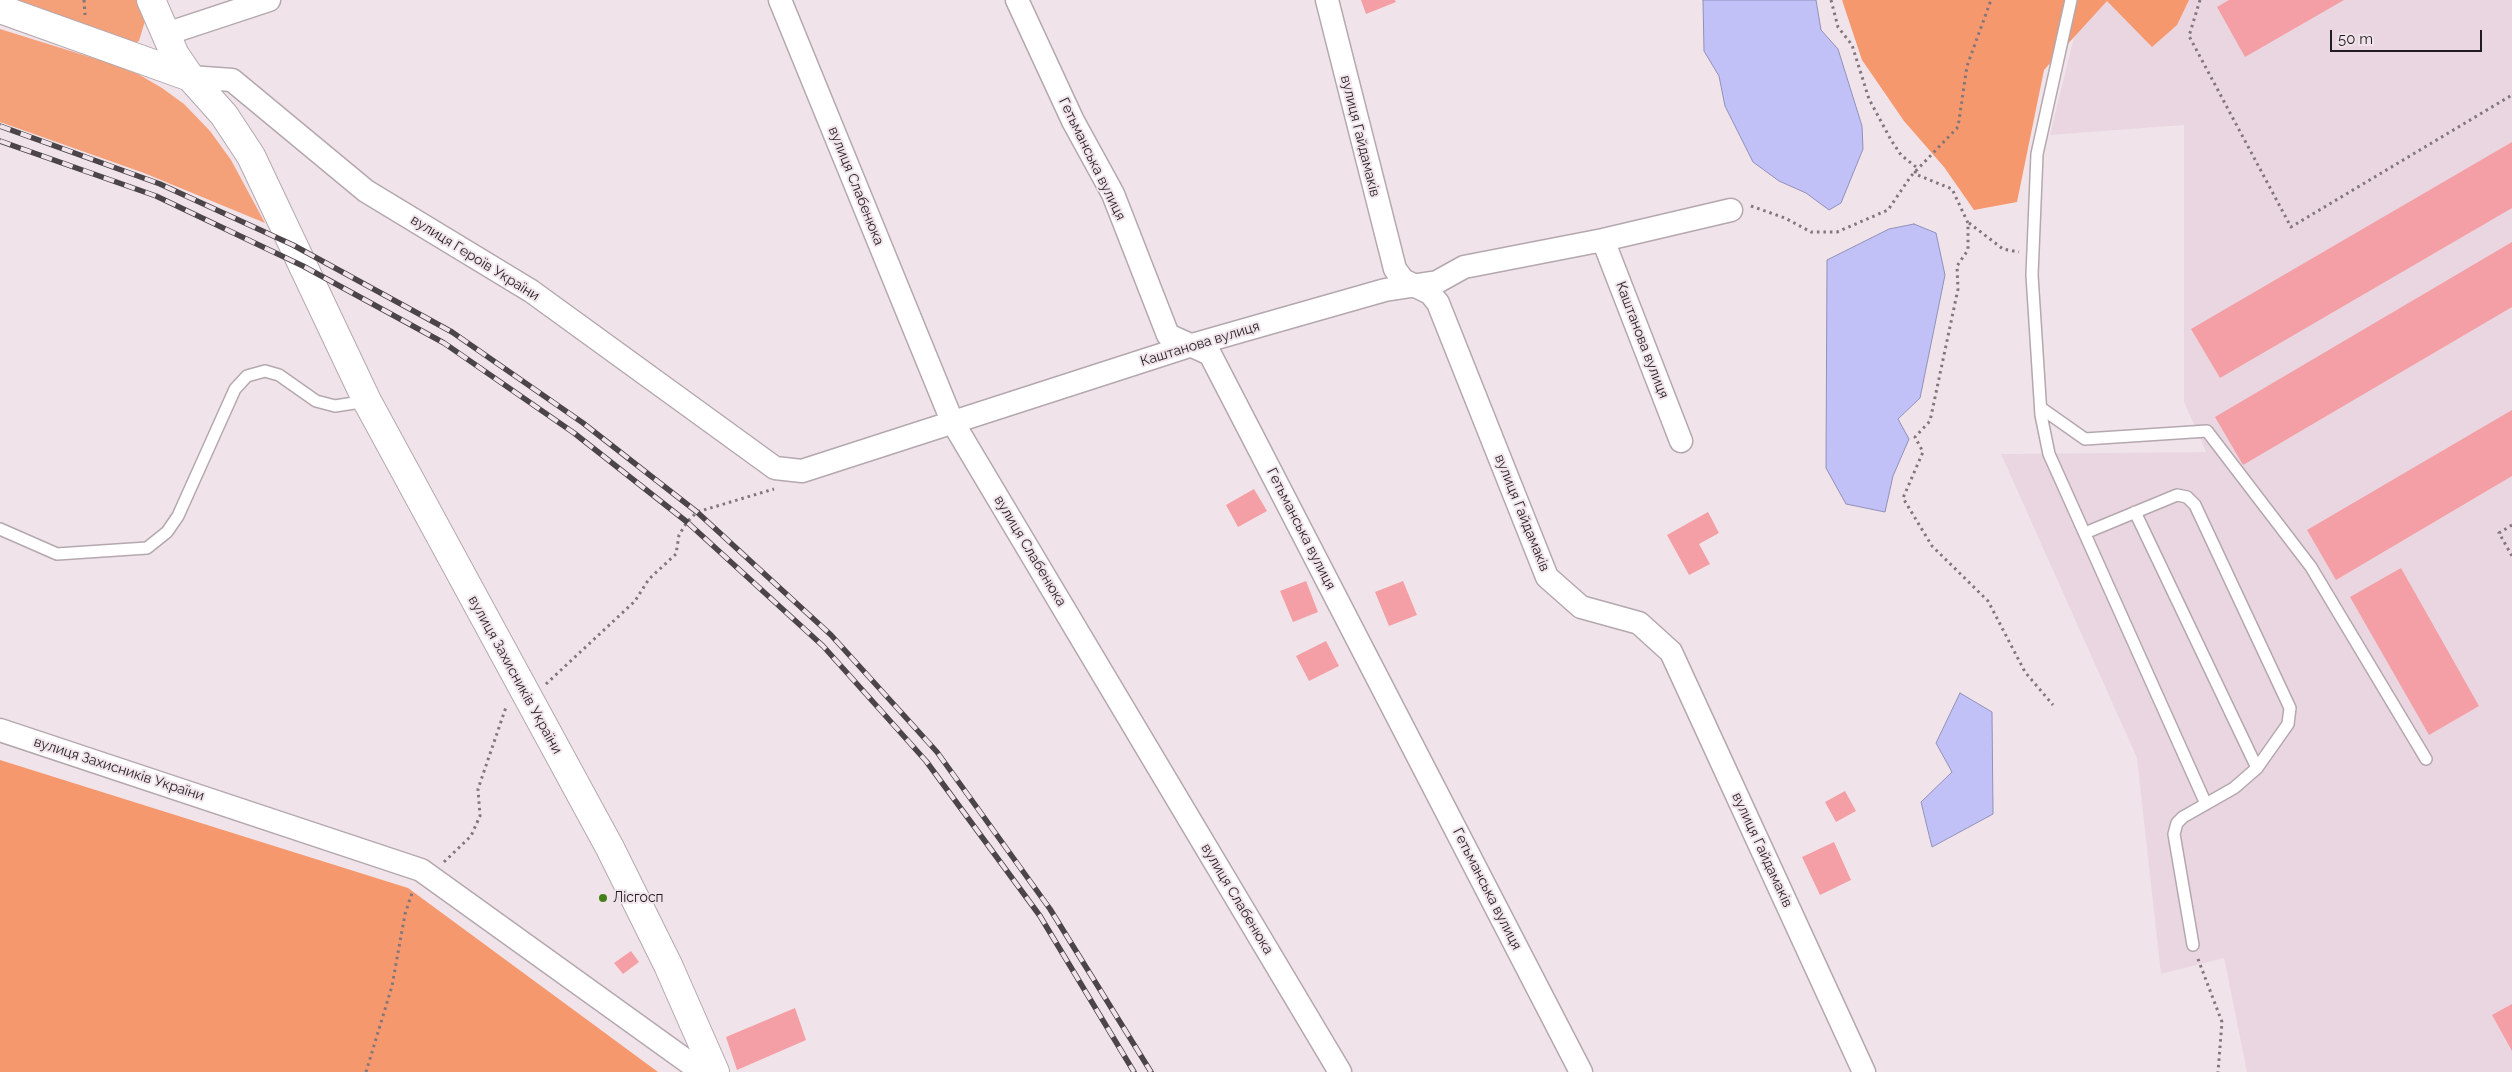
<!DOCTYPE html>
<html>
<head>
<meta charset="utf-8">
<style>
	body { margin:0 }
	#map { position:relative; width:2512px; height:1072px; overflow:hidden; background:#f0e4ea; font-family:Raleway,sans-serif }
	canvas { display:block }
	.scale { position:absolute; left:2330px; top:30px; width:152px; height:22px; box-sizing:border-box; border:2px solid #211c1f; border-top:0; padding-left:6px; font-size:15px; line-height:18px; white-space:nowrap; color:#211c1f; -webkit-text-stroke:4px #f0e4ea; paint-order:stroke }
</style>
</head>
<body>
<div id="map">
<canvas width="2512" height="1072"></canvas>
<div class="scale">50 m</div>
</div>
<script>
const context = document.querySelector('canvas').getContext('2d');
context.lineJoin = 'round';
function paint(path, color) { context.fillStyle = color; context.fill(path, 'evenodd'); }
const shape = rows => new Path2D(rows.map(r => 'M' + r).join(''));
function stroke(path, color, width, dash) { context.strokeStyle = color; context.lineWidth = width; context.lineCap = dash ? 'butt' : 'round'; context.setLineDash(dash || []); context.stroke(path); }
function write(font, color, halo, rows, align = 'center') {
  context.font = font + ' Raleway,sans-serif'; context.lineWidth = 4; context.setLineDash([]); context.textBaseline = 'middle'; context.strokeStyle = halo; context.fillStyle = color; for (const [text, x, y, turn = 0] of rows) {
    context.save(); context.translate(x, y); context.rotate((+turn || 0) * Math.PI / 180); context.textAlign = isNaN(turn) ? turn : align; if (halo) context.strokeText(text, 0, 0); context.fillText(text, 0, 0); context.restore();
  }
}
const built = shape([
	[2083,0,2512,0,2512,1072,2247,1072,2224,958,2161,974,2137,758,2001,454,2206,452,2184,402,2184,125,2050,135]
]);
const green = shape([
	[3,0,139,0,145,21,139,41,132,44],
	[0,29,109,63,138,74,162,88,184,104,210,131,231,160,265,223,144,173,0,122]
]);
const forest = shape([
	[1842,0,2189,0,2177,25,2152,47,2107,1,2044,70,2017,202,1974,210,1944,167,1904,121,1862,60],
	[0,760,408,888,658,1072,0,1072]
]);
const water = shape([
	[1703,0,1816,0,1821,30,1838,49,1862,126,1863,149,1841,203,1829,210,1806,193,1779,181,1753,162,1725,106,1719,76,1704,51,1703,0],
	[1914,224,1936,233,1945,275,1920,398,1898,419,1909,439,1893,476,1885,512,1846,504,1826,468,1827,260,1889,229,1914,224],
	[1960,693,1992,712,1993,814,1932,847,1921,802,1952,772,1936,743,1960,693]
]);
const building = shape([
	[1361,0,1395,0,1396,2,1366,14],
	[2229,0,2344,0,2245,57,2217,7],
	[2512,142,2512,208,2220,378,2191,329],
	[2512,242,2512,307,2243,465,2215,417],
	[2512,410,2512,476,2336,580,2307,530],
	[1254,489,1267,511,1238,527,1226,505],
	[1708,512,1719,533,1699,544,1710,564,1689,575,1667,535],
	[2401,568,2479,706,2429,735,2350,597],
	[1306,581,1318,612,1293,622,1280,591],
	[1403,581,1417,615,1389,626,1375,592],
	[1326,641,1339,666,1309,681,1296,656],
	[1845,791,1856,811,1836,822,1825,802],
	[1834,842,1851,880,1820,895,1802,857],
	[631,951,639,962,623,974,614,963],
	[2512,1004,2512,1051,2492,1015],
	[795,1008,806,1040,737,1070,726,1037]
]);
const path = shape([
	[84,0,85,15],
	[1831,0,1838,27,1852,45,1869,99,1891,140,1901,155,1916,167,1915,174,1952,189,1968,223,1968,250,1957,266,1958,289,1930,421,1915,437,1923,452,1903,498,1932,546,1988,601,2025,672,2053,705],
	[2200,0,2189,36,2291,227,2512,95],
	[1751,206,1785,218,1811,232,1837,232,1888,210,1911,176,1958,127,1967,66,1991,0],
	[1969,223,2003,249,2019,252],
	[2512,525,2499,533,2512,556],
	[546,684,635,601,649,579,676,554,679,535,687,522,697,512,774,489],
	[444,862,471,836,480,816,478,789,506,707],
	[2198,959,2222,1022,2218,1072],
	[366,1072,392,986,405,914,413,890]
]);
const service = shape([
	[2071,0,2037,154,2032,275,2041,415,2049,454,2206,804],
	[2041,408,2085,439,2207,431,2311,567,2426,759],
	[2135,512,2257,768],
	[0,529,57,554,147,548,167,532,178,516,235,389,247,376,265,371,279,375,316,401,335,406,367,401],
	[2085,533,2177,495,2187,497,2195,505,2290,708,2288,724,2257,768,2234,788,2183,817,2177,823,2174,834,2193,945]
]);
const minor = shape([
	[780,0,952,421,1340,1072],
	[1017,0,1073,121,1113,194,1168,335,1210,354,1581,1072],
	[1327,0,1395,269,1403,280,1430,293,1438,303,1547,577,1581,607,1639,623,1671,652,1864,1072],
	[166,34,269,0],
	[190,77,232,80,366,191,531,291,775,468,802,471,1192,345,1385,290,1437,282,1464,267,1603,240,1731,210],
	[1603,240,1681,441],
	[0,730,421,870,702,1072]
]);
const tertiary = shape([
	[151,0,175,55,190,77,224,115,251,156,367,401,610,848,668,965,715,1072],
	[0,9,190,77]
]);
const rail = shape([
	[0,126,160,184,293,245,452,332,583,423,697,512,831,635,937,752,1050,909,1151,1072],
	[0,141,156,196,303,266,444,343,574,433,687,522,823,646,926,761,1040,916,1134,1072]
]);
const markers = [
	[603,898,5,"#457f1a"]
];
const streetNames = [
	["вулиця Гайдамаків",1360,136,76],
	["Гетьманська вулиця",1092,159,64],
	["вулиця Слабенюка",856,186,68],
	["вулиця Героїв України",475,258,32],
	["Каштанова вулиця",1642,340,69],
	["Каштанова вулиця",1200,344,-17],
	["вулиця Гайдамаків",1522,513,68],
	["Гетьманська вулиця",1301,529,63],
	["вулиця Слабенюка",1030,551,59],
	["вулиця Захисників України",515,675,61],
	["вулиця Захисників України",119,769,18],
	["вулиця Гайдамаків",1762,850,65],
	["Гетьманська вулиця",1487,889,63],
	["вулиця Слабенюка",1237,899,59]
];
const poiNames = [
	["Лісгосп",613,898]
];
paint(built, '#ead6e1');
paint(green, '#f4a079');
paint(forest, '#f6986d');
paint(water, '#c1c1f8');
stroke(water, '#9190b7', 1);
paint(building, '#f49fa5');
stroke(service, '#b4a8ae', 14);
stroke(minor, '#b4a8ae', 25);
stroke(tertiary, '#b4a8ae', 30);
stroke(path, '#80777c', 3, [2.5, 4]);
stroke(service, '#fff', 11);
stroke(minor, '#fff', 22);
stroke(tertiary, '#fff', 28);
stroke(rail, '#4b4448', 5.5);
stroke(rail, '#f0e4ea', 4, [11]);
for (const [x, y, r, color] of markers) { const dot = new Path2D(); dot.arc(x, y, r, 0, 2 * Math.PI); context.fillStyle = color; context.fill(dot); stroke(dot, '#f0e4ea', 2); }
write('14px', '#211c1f', '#f0e4ea', streetNames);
write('14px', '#211c1f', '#f0e4ea', poiNames, 'left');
</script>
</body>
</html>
